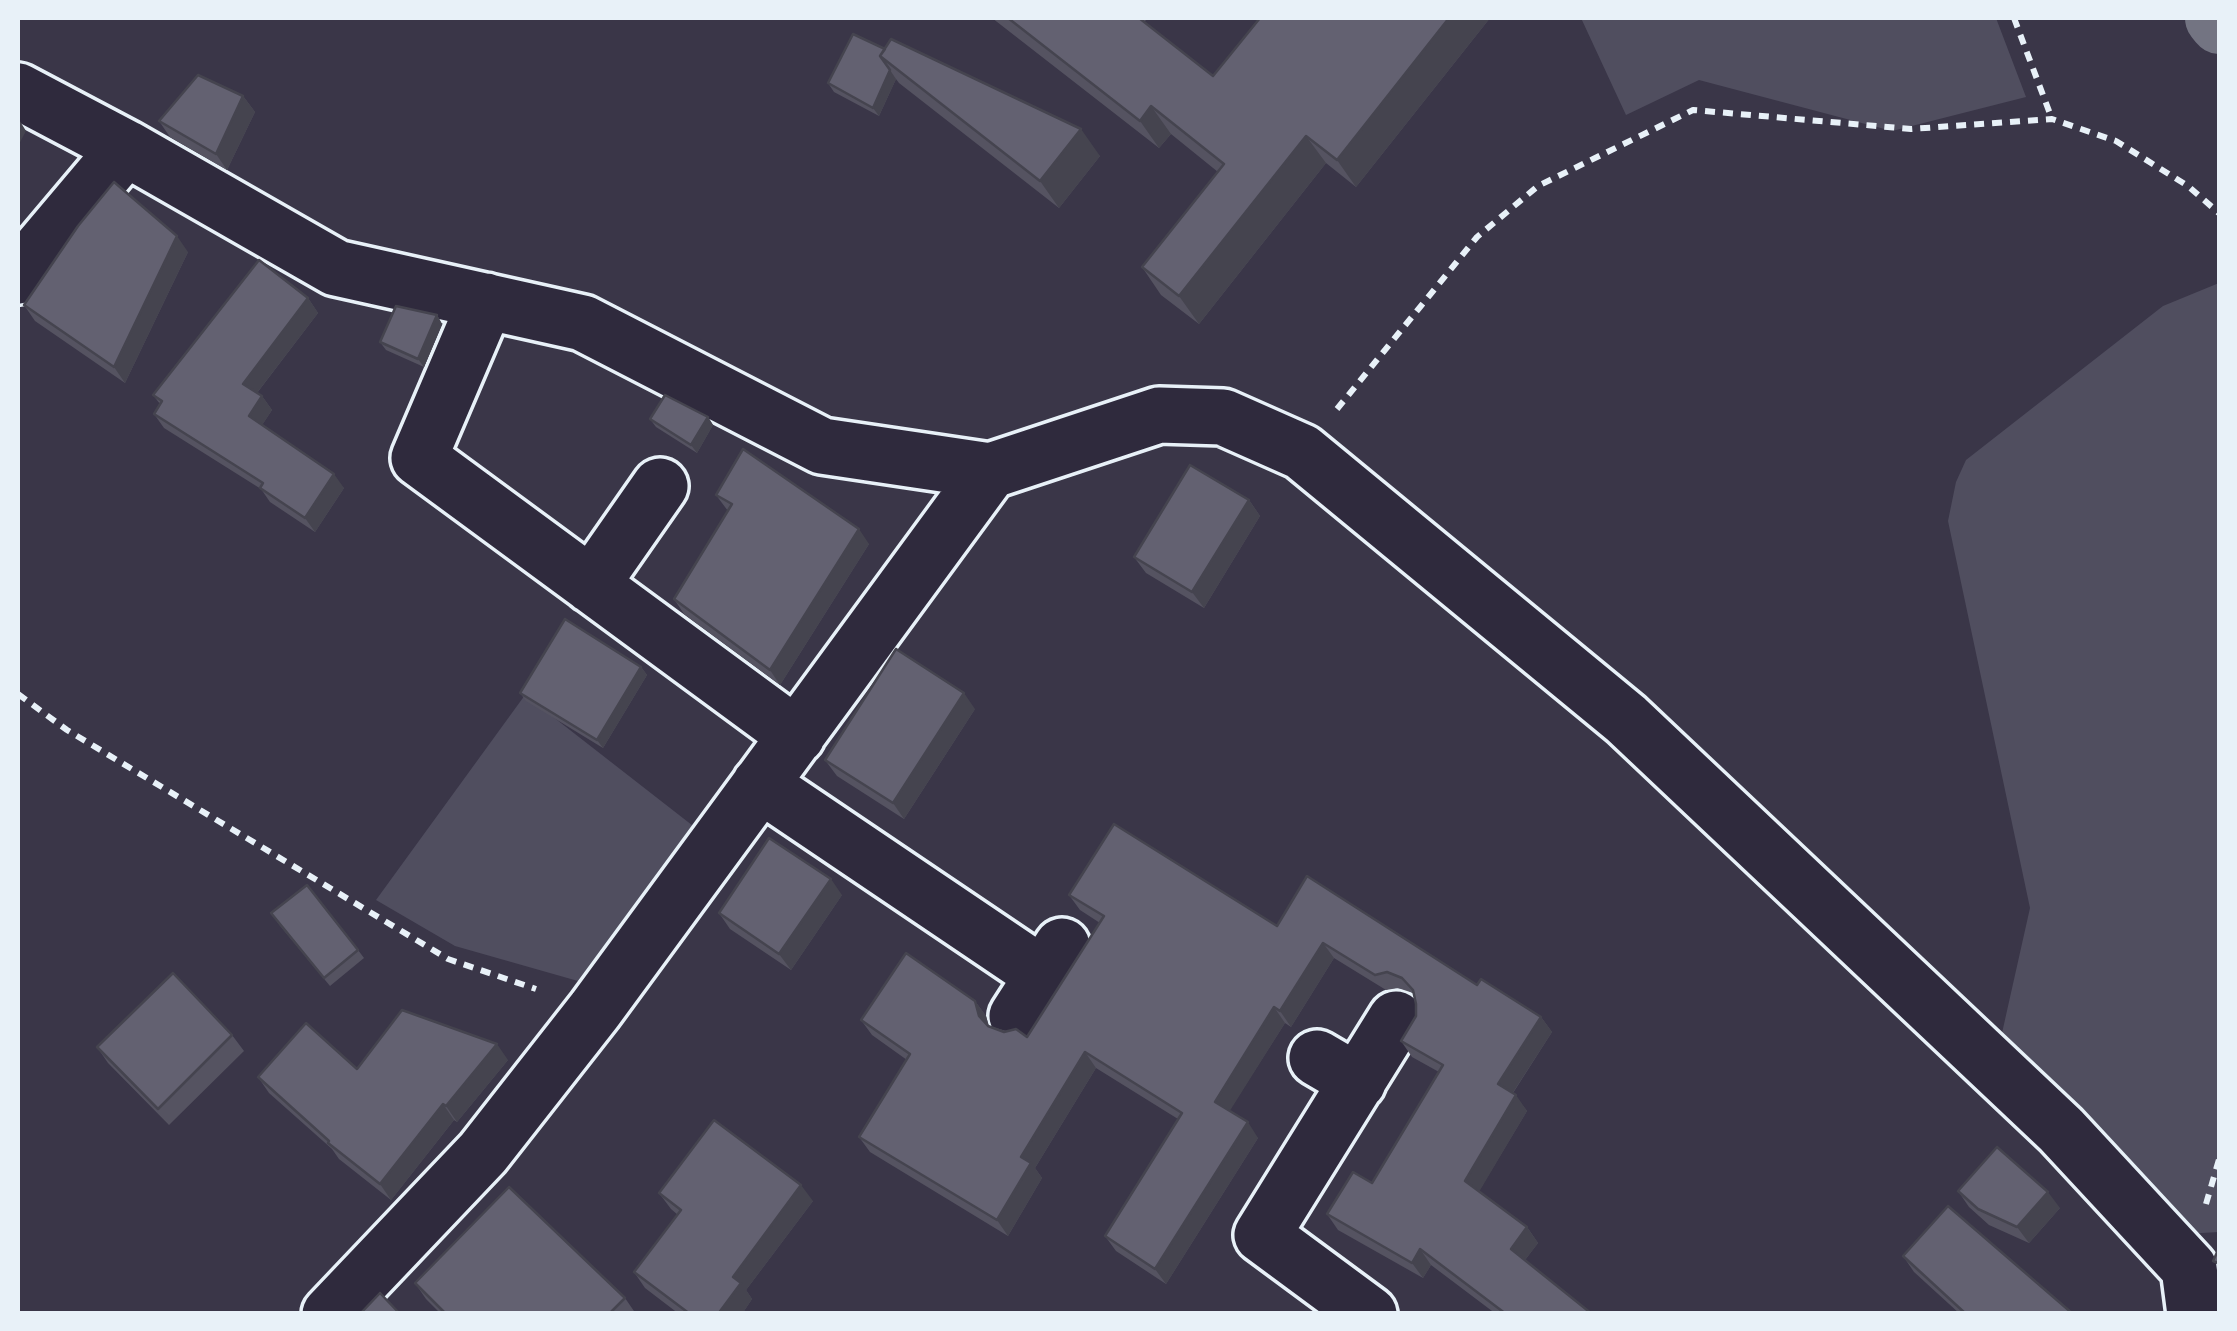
<!DOCTYPE html>
<html>
<head>
<meta charset="utf-8">
<style>
	body { margin:0 }
	#map { position:relative; width:2237px; height:1331px; overflow:hidden; background:#3a3648; font-family:"Comic Neue",sans-serif }
	canvas { display:block }
	.frame { position:absolute; inset:0; border:20px solid #e8f1f8; pointer-events:none }
</style>
</head>
<body>
<div id="map">
<canvas width="2237" height="1331"></canvas>
<div class="frame"></div>
</div>
<script>
const context = document.querySelector('canvas').getContext('2d');
context.lineJoin = 'round';
function paint(path, color) { context.fillStyle = color; context.fill(path, 'evenodd'); }
const shape = rows => new Path2D(rows.map(r => 'M' + r).join(''));
function stroke(path, color, width, dash) { context.strokeStyle = color; context.lineWidth = width; context.lineCap = dash ? 'butt' : 'round'; context.setLineDash(dash || []); context.stroke(path); }
const green = shape([
	[1581,18,1996,18,2026,97,1892,131,1699,80,1626,115],
	[2219,283,2219,1232,2184,1234,2000,1042,2030,908,1948,521,1956,482,1966,460,2163,306],
	[525,695,697,829,585,983,455,946,376,900]
]);
const canal = shape([
	[2216,18,2220,23]
]);
const path = shape([
	[2014,18,2052,119],
	[1337,409,1477,237,1538,186,1693,110,1911,129,2052,119,2116,141,2188,186,2220,214],
	[18,694,67,730,448,959,536,989],
	[2206,1204,2220,1156]
]);
const minor = shape([
	[18,91,126,148,336,268,583,323,822,446,990,471,1159,415,1223,417,1302,452,1626,719,2061,1130,2189,1268,2195,1314],
	[18,276,126,148],
	[486,301,419,458,797,736],
	[591,585,660,486],
	[760,784,1043,975],
	[1017,1016,1062,946],
	[1317,1058,1358,1082],
	[330,1314,483,1153,595,1010,990,471],
	[1369,1314,1262,1235,1396,1019]
]);
const wall = shape([
	[992,18,1148,18,1144,22,1213,76,1260,18,1490,18,1356,187,1326,163,1199,324,1161,295,1142,267,1218,172,1171,134,1159,148],
	[853,34,1100,156,1059,208,899,83,896,79,879,116,834,92,828,83],
	[243,96,255,112,227,170,170,137,159,121],
	[188,252,125,383,35,321,24,305],
	[308,298,318,313,257,393,262,396,272,410,262,425,344,488,315,532,270,502,261,489,164,428,154,414,160,404,153,395],
	[437,315,442,324,424,367,386,350,380,342],
	[708,417,713,425,697,453,656,427,650,419],
	[716,495,869,544,780,685,684,614,674,599,728,511],
	[1249,500,1260,516,1204,608,1146,573,1134,557],
	[641,667,647,675,603,748,526,701,520,693],
	[975,709,904,819,837,776,825,760],
	[842,895,791,970,730,929,719,913],
	[1069,895,1277,926,1477,985,1541,1017,1552,1032,1513,1093,1527,1111,1479,1191,1527,1227,1538,1243,1525,1260,1592,1314,1496,1314,1431,1265,1423,1278,1338,1230,1327,1214,1372,1183,1439,1072,1412,1057,1401,1041,1416,1016,1416,1004,1413,993,1398,988,1386,990,1334,958,1291,1027,1285,1023,1229,1111,1258,1138,1166,1284,1116,1251,1105,1236,1178,1119,1096,1068,1035,1168,1042,1178,1008,1236,870,1152,859,1137,907,1060,872,1035,861,1020,975,1001,986,1016,989,1026,1027,1037,1100,923,1080,910],
	[277,922,358,950,364,958,330,986],
	[232,1035,244,1051,169,1125,108,1063,97,1047],
	[508,1060,457,1122,454,1120,391,1200,339,1159,332,1149,269,1093,258,1077],
	[1958,1191,2060,1208,2029,1243,1989,1225,1969,1207],
	[659,1193,813,1201,746,1290,752,1299,742,1314,679,1314,645,1288,634,1272,678,1215,671,1209],
	[1903,1256,2073,1314,1960,1314,1914,1272],
	[415,1283,625,1298,636,1314,441,1314,426,1299]
]);
const shadedWall = shape([
	[1449,18,1490,18,1356,187,1337,160],
	[890,70,896,79,879,116,873,108],
	[243,96,255,112,227,170,216,154],
	[1151,106,1171,134,1159,148,1140,121],
	[18,118,26,131,18,146],
	[1081,129,1100,156,1059,208,1040,181],
	[1306,136,1326,163,1199,324,1179,296],
	[177,236,188,252,125,383,114,367],
	[308,298,318,313,253,398,243,384],
	[437,315,442,324,424,367,418,359],
	[262,396,272,410,259,430,249,416],
	[708,417,713,425,697,453,691,445],
	[334,474,344,488,315,532,305,518],
	[1249,500,1260,516,1204,608,1192,592],
	[859,529,869,544,780,685,770,670],
	[641,667,647,675,603,748,597,740],
	[964,693,975,709,904,819,893,803],
	[831,879,842,895,791,970,779,954],
	[1323,943,1334,958,1291,1027,1280,1011],
	[975,1001,986,1016,990,1031,979,1016],
	[1274,1007,1285,1023,1226,1117,1215,1102],
	[1541,1017,1552,1032,1508,1100,1498,1084],
	[497,1044,508,1060,457,1122,446,1106],
	[1085,1052,1096,1068,1035,1168,1042,1178,1008,1236,997,1220,1021,1157],
	[1516,1095,1527,1111,1476,1197,1465,1181],
	[443,1104,454,1120,391,1200,380,1184],
	[1248,1122,1258,1138,1166,1284,1155,1269],
	[801,1185,813,1201,746,1290,752,1299,742,1314,718,1314,733,1277],
	[2048,1192,2060,1208,2029,1243,2017,1227],
	[1527,1227,1538,1243,1522,1264,1511,1249],
	[1420,1249,1431,1265,1423,1278,1412,1263]
]);
const building = shape([
	[1008,18,1139,18,1213,76,1260,18,1449,18,1337,160,1306,136,1179,296,1142,267,1224,164,1151,106,1140,121,1008,18],
	[853,34,885,49,880,56,890,70,873,108,828,83,853,34],
	[891,39,1081,129,1040,181,880,56,891,39],
	[198,75,243,96,216,154,159,121,198,75],
	[114,182,177,236,114,367,24,305,78,226,114,182],
	[259,260,308,298,243,384,262,396,249,416,334,474,305,518,260,488,263,483,154,414,162,401,153,395,259,260],
	[396,306,437,315,418,359,380,342,396,306],
	[665,395,708,417,691,445,650,419,665,395],
	[743,449,859,529,770,670,674,599,732,504,716,495,743,449],
	[1190,465,1249,500,1192,592,1134,557,1190,465],
	[565,619,641,667,597,740,520,693,565,619],
	[896,649,964,693,893,803,825,760,896,649],
	[1114,824,1277,926,1307,876,1477,985,1481,979,1541,1017,1498,1084,1516,1095,1465,1181,1527,1227,1511,1249,1592,1314,1506,1314,1420,1249,1412,1263,1327,1214,1353,1172,1372,1183,1443,1065,1401,1041,1416,1016,1416,1004,1413,990,1402,978,1387,972,1375,975,1323,943,1280,1011,1274,1007,1215,1102,1248,1122,1155,1269,1105,1236,1182,1113,1085,1052,1021,1157,1031,1163,997,1220,859,1137,910,1054,861,1020,906,953,975,1001,979,1016,988,1026,1004,1032,1016,1029,1027,1037,1104,916,1069,895,1114,824],
	[769,838,831,879,779,954,719,913,769,838],
	[307,885,358,950,324,978,271,913,307,885],
	[173,973,232,1035,158,1109,97,1047,173,973],
	[402,1010,497,1044,446,1106,443,1104,380,1184,328,1143,329,1141,258,1077,306,1023,357,1069,402,1010],
	[714,1120,801,1185,733,1277,741,1283,718,1314,690,1314,634,1272,681,1210,659,1193,714,1120],
	[1997,1147,2048,1192,2017,1227,1978,1209,1958,1191,1997,1147],
	[509,1187,625,1298,609,1314,446,1314,415,1283,509,1187],
	[1948,1206,2073,1314,1966,1314,1903,1256,1948,1206],
	[2220,1246,2220,1264,2213,1261,2220,1246],
	[380,1293,400,1314,360,1314,380,1293]
]);
paint(green, '#504e5f');
stroke(canal, '#737482', 62);
stroke(minor, '#e8f1f8', 62);
stroke(path, '#e8f1f8', 6, [10, 8]);
stroke(minor, '#2f2a3d', 55);
paint(wall, '#555361');
paint(shadedWall, '#45444f');
paint(building, '#636171');
stroke(building, '#45444f', 2.5);
</script>
</body>
</html>
